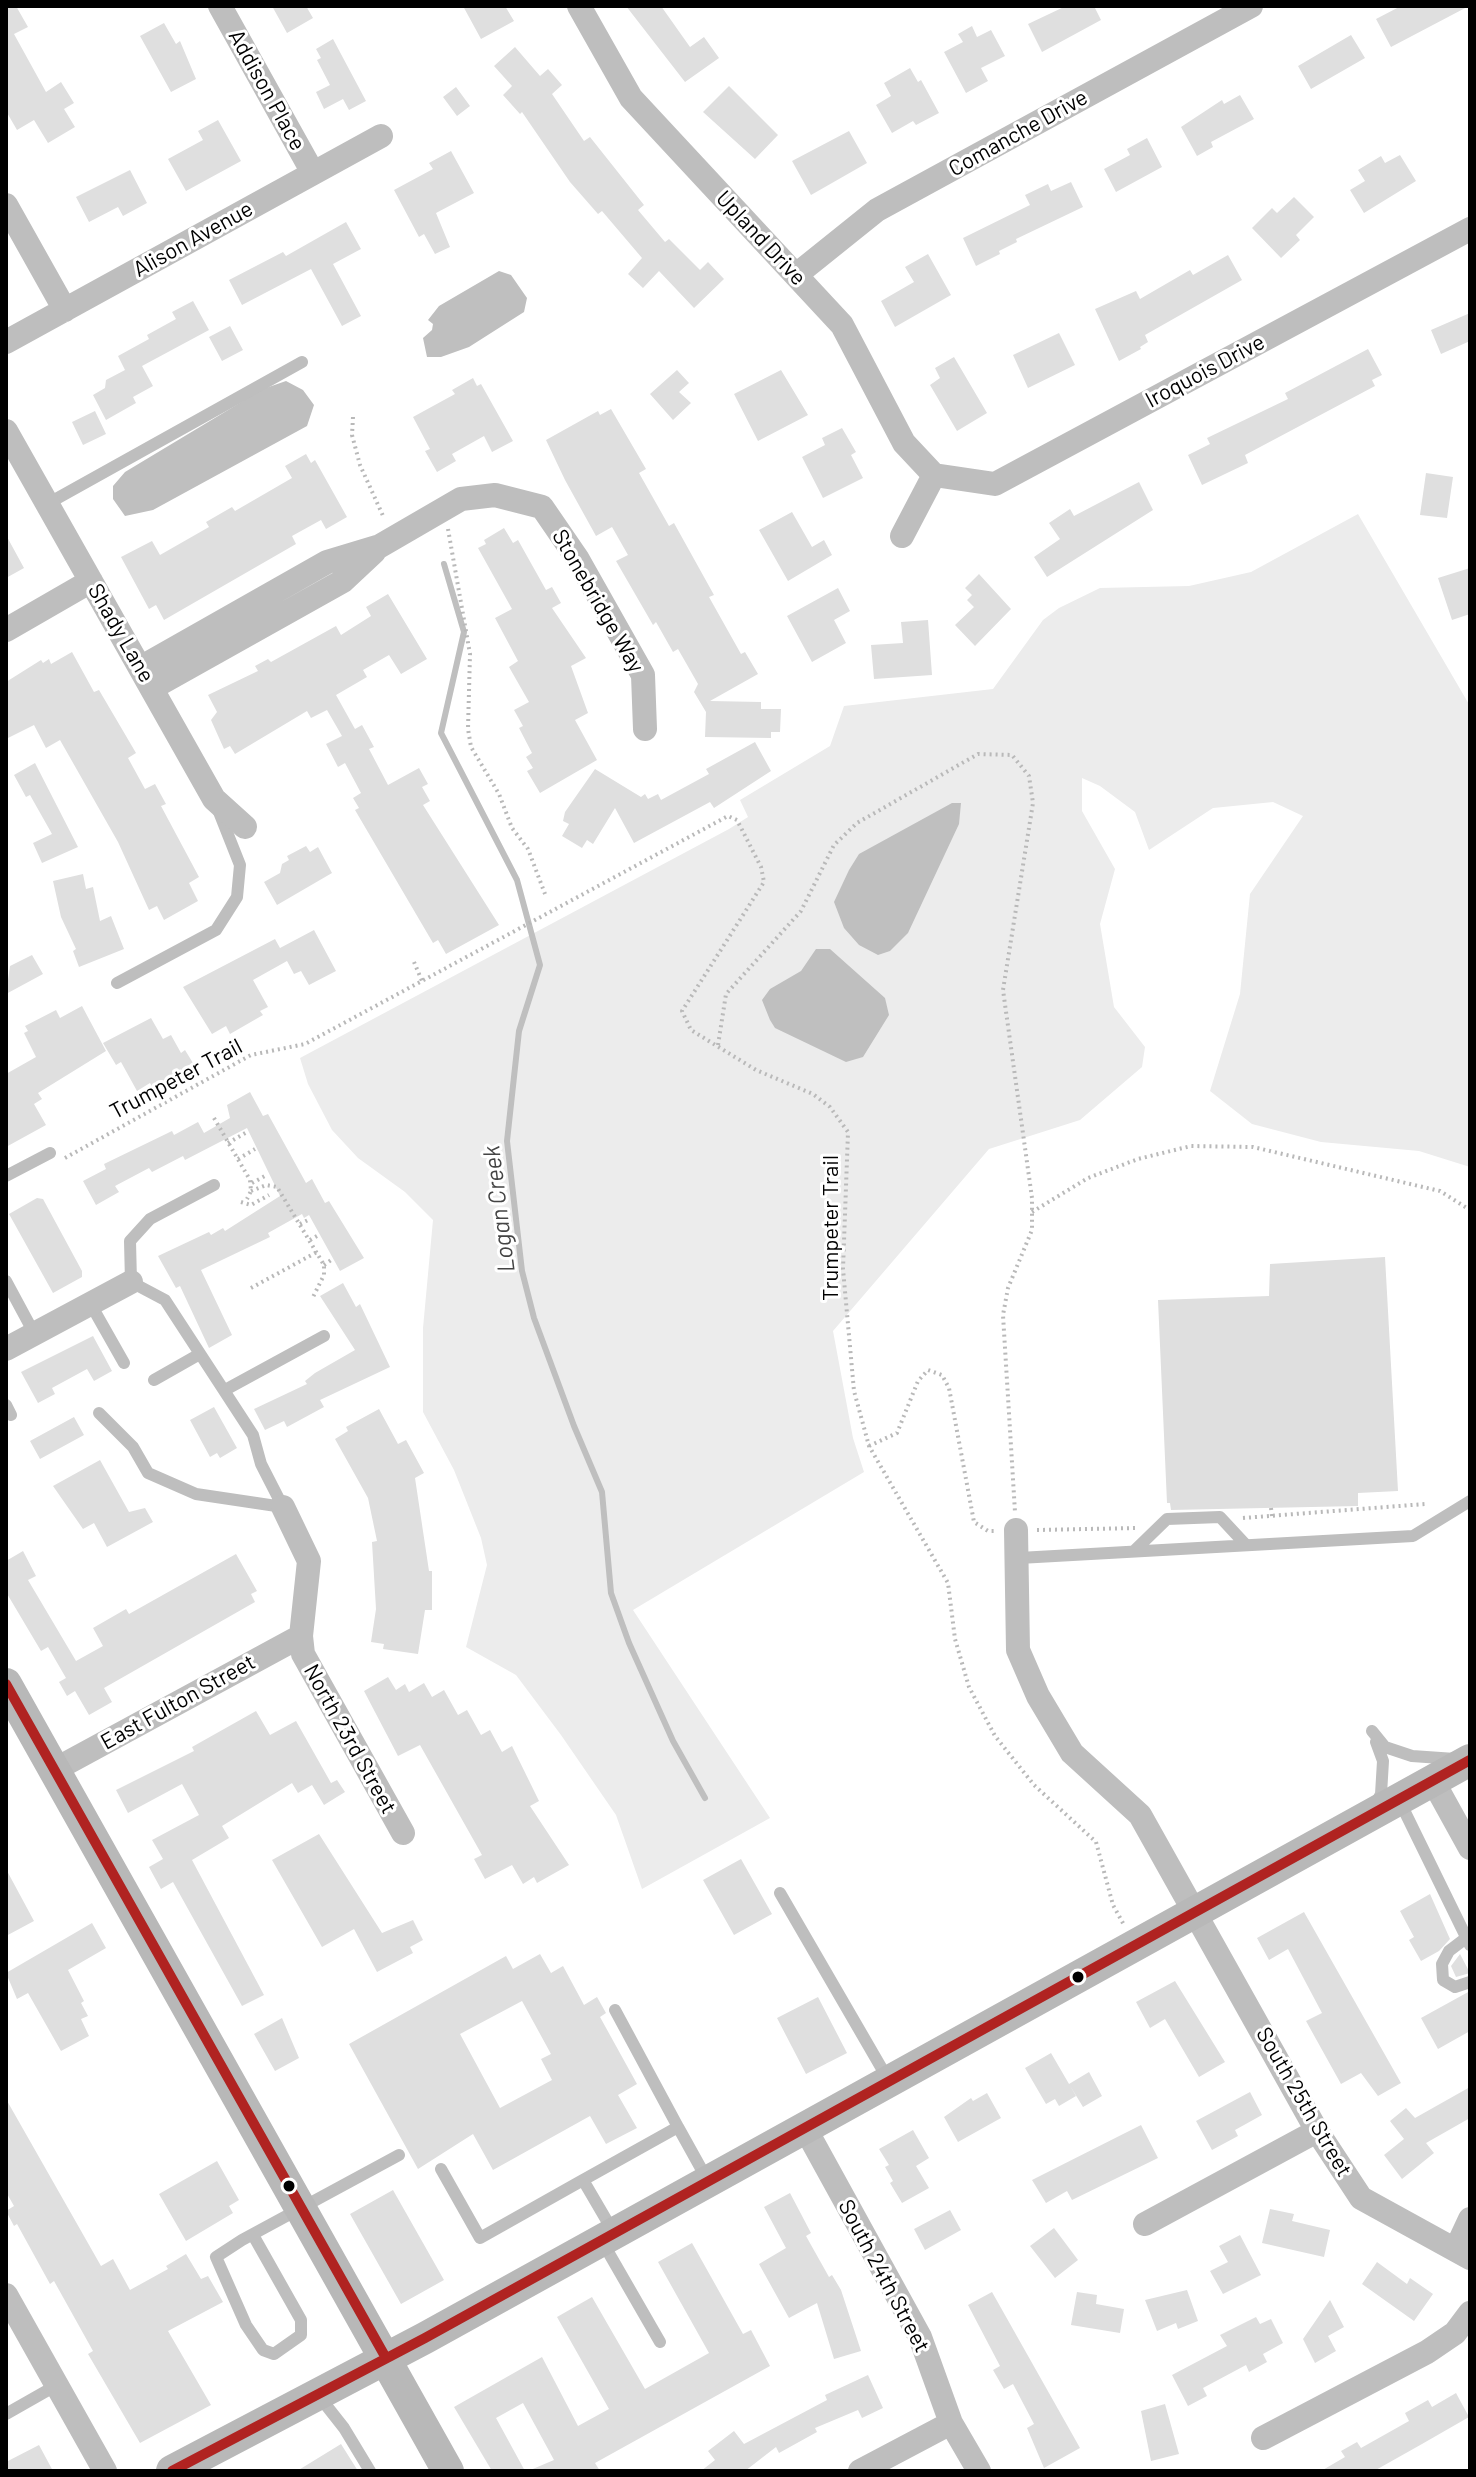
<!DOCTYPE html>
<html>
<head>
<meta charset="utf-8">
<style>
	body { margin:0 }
	#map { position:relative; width:1476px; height:2477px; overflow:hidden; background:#fff; font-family:Barlow,sans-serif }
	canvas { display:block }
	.frame { position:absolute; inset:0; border:8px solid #000; pointer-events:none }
</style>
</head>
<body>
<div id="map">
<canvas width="1476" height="2477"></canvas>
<div class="frame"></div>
</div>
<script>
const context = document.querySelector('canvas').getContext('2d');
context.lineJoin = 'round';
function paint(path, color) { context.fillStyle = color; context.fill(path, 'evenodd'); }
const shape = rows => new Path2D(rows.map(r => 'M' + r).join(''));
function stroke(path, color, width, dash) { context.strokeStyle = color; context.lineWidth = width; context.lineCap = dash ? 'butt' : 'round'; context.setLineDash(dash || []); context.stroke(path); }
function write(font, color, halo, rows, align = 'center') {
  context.font = font + ' Barlow,sans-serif'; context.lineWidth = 6; context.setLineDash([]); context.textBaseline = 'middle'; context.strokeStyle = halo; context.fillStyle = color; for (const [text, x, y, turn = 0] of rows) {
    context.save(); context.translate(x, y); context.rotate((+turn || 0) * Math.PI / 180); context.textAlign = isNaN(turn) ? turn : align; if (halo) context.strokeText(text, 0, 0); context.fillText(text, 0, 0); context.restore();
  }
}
const green = shape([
	[1358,514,1470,706,1470,1167,1419,1151,1321,1142,1252,1124,1210,1091,1240,994,1250,894,1303,816,1273,802,1213,808,1149,850,1135,812,1100,786,1082,778,1082,811,1115,869,1100,924,1114,1007,1145,1047,1142,1067,1080,1120,989,1149,833,1331,853,1438,864,1472,633,1610,770,1818,642,1889,616,1815,561,1735,516,1675,466,1647,487,1565,481,1538,454,1470,423,1412,423,1328,433,1220,405,1192,358,1158,332,1130,308,1084,300,1058,729,829,748,817,740,800,830,746,844,706,993,689,1043,620,1059,608,1100,588,1189,586,1251,572]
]);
const water = shape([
	[499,271,511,275,527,298,524,312,469,347,441,357,427,357,423,338,432,330,433,324,428,320,439,306],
	[286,381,303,390,314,405,307,426,153,510,125,516,113,499,113,486,125,472,263,389],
	[952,803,961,803,959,824,908,933,890,951,878,955,859,945,844,928,834,902,849,870,859,854],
	[816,949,830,949,885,998,889,1015,863,1057,846,1062,775,1028,770,1020,762,1000,770,989,801,971]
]);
const stream = shape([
	[444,564,464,632,441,733,517,880,540,965,519,1031,507,1141,522,1271,534,1318,574,1426,602,1492,611,1593,629,1643,673,1741,705,1798]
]);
const building = shape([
	[6,6,16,6,28,27,14,34,46,92,61,82,74,103,64,109,75,127,48,143,34,120,17,130,6,111],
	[272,6,306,6,313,18,287,33],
	[463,6,505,6,514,21,481,39],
	[626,6,661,6,690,47,704,37,719,58,685,82],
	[1066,6,1094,6,1101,20,1042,52,1028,24],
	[1401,6,1469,6,1391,47,1376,19],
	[164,23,176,44,180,41,196,79,171,92,140,36],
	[972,26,977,37,991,30,1005,56,981,68,988,81,966,93,944,52,963,42,958,34],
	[1351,35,1365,58,1311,89,1298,66],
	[333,39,366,101,349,110,343,99,324,109,316,92,330,85,317,60,321,58,316,49],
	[515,47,540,76,548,69,562,85,552,94,584,141,590,137,644,205,638,210,665,242,669,239,700,270,708,262,724,279,694,308,659,271,643,288,628,274,642,258,602,211,598,214,570,182,522,112,520,114,503,95,512,86,494,66],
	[910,68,918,82,921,80,939,113,916,125,913,121,892,133,876,105,891,96,884,83],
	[729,86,778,135,755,159,703,112],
	[456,87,470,106,457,116,443,97],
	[1240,95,1254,119,1211,142,1213,147,1197,156,1181,127,1222,100,1224,104],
	[218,120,241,161,186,191,168,159,203,140,198,131],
	[849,131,867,163,811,195,792,161],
	[1147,138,1162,167,1116,192,1104,169,1130,155,1127,149],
	[451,151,474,193,436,213,450,247,435,254,424,234,419,237,394,190,433,169,429,163],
	[1400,155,1416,181,1364,213,1350,190,1365,181,1358,170,1381,156,1385,163],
	[130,170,147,203,123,216,118,207,89,222,76,197],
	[1071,182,1083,207,1016,239,1017,242,999,251,1000,254,976,266,963,238,1030,205,1025,195,1048,184,1051,191],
	[1294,197,1314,217,1296,235,1300,240,1281,258,1252,228,1272,208,1277,213],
	[346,222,361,249,333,264,361,316,342,326,311,269,242,305,229,280,283,252,286,256],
	[928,254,951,295,895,327,881,301,914,282,905,267],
	[1228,255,1242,280,1145,335,1148,342,1140,347,1141,349,1119,361,1095,309,1136,291,1140,299,1190,270,1193,275],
	[193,301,209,330,142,366,153,386,133,397,136,403,106,420,93,395,105,388,106,380,125,370,118,356,149,339,147,335,176,319,172,312],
	[1470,313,1470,341,1441,354,1431,330],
	[230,326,243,350,222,361,209,337],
	[1059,333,1075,365,1028,388,1013,355],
	[1368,349,1382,375,1372,380,1375,386,1245,455,1248,463,1202,485,1188,455,1210,444,1207,438,1288,399,1285,393],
	[954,357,987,413,957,431,930,385,940,378,935,368],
	[677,370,689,383,679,392,691,403,673,420,650,394],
	[781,370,808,415,758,441,734,394],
	[473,378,477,386,481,384,513,441,492,452,484,436,452,454,456,461,437,472,425,451,430,449,413,417,455,394,452,390],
	[611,409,646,469,639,473,669,526,674,523,714,595,709,597,741,654,745,652,758,674,710,701,761,702,761,709,781,709,780,732,771,732,771,738,705,737,706,712,694,692,698,684,678,649,673,652,656,622,653,625,616,561,628,555,612,527,596,536,565,480,546,440,598,411,600,415],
	[95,411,106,434,83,445,72,422],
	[842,428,856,452,851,455,863,478,823,498,802,457,825,445,822,438],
	[306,454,311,463,315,460,347,517,326,529,321,520,292,536,296,544,164,620,156,605,149,609,121,557,152,541,160,555,209,527,206,522,232,507,235,511,292,478,285,466],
	[1426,473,1453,477,1447,518,1420,515],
	[1139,482,1153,510,1047,577,1034,557,1060,539,1049,523,1070,509,1074,516],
	[792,512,812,547,824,540,832,555,788,581,759,530],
	[504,528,513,543,518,540,546,590,552,587,561,603,552,608,586,658,571,666,588,713,575,720,597,760,540,793,527,771,533,768,526,757,532,753,519,728,523,726,514,710,529,702,509,667,518,661,495,618,512,609,478,548,486,544,484,540],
	[6,535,24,568,6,578],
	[1470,568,1470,614,1452,620,1438,578],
	[979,574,1011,609,975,646,955,625,974,607,967,600,972,595,965,588],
	[838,588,850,611,834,620,846,643,812,662,787,616],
	[388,594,427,659,401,674,389,655,363,670,367,677,336,695,355,729,362,725,374,747,369,749,388,785,419,768,428,784,422,787,430,801,423,805,499,925,446,954,438,940,433,943,355,810,359,808,353,798,361,793,345,763,338,767,326,744,342,736,327,710,311,718,307,711,235,754,230,746,224,749,211,720,217,712,208,695,258,671,255,666,268,659,271,662,336,626,341,635,371,616,366,607],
	[928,620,932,675,874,679,871,645,903,643,901,622],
	[72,652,94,692,99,690,136,753,128,758,145,789,155,784,166,804,161,806,199,877,189,883,198,901,164,920,157,906,149,910,118,842,60,740,46,748,34,725,6,739,6,682,41,660,43,663,49,659,51,664],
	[755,742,771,771,714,808,710,802,634,843,615,808,593,844,587,840,582,848,562,836,569,824,563,821,565,812,595,769,641,797,645,794,648,799,658,794,661,800,709,774,706,769],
	[35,763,78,847,42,863,33,843,52,834,30,795,26,797,14,775],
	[306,846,310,852,318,847,332,873,277,905,264,882,280,873,282,864,289,860,287,856],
	[83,874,86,889,93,887,100,921,111,916,124,949,79,967,73,951,76,949,61,917,53,881],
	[314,930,336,971,309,985,301,971,294,974,287,961,253,980,268,1007,260,1011,263,1015,230,1034,226,1026,212,1034,183,987,275,939,280,948],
	[32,955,43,974,6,994,10,966],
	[82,1006,106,1051,38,1093,42,1099,34,1104,46,1125,6,1147,6,1074,36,1057,24,1033,28,1031,25,1026,56,1010,60,1018],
	[151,1018,163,1039,171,1035,181,1053,185,1050,193,1063,185,1067,187,1071,154,1090,150,1083,137,1091,121,1062,116,1065,103,1043],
	[250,1092,263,1116,268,1114,306,1183,312,1179,325,1203,329,1201,364,1258,340,1271,309,1215,304,1218,302,1214,268,1233,270,1237,201,1270,232,1335,209,1348,180,1286,176,1288,158,1256,209,1232,211,1235,223,1228,225,1231,280,1196,247,1128,185,1160,183,1156,152,1172,149,1168,115,1186,119,1192,96,1205,83,1181,106,1169,104,1164,172,1131,174,1135,198,1122,204,1133,230,1118,227,1105],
	[37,1198,43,1199,82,1271,82,1277,53,1293,9,1214],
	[1385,1257,1398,1491,1358,1493,1358,1506,1171,1510,1170,1503,1167,1503,1158,1300,1269,1296,1270,1264],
	[343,1283,356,1307,360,1304,390,1367,320,1400,324,1407,287,1427,284,1421,265,1430,254,1409,307,1384,305,1381,315,1373,355,1350,320,1296],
	[93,1336,112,1371,94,1381,87,1369,52,1388,55,1394,38,1403,21,1372],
	[214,1407,237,1448,220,1458,217,1453,210,1457,190,1420],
	[379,1409,398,1444,406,1440,424,1473,415,1478,429,1571,432,1571,432,1610,425,1610,418,1654,383,1649,384,1644,371,1642,376,1609,372,1542,377,1541,368,1498,335,1439,348,1431,346,1427],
	[74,1417,84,1435,40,1459,30,1441],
	[100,1460,129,1512,145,1508,153,1522,107,1547,94,1523,83,1529,53,1486],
	[23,1551,36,1576,28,1580,76,1661,103,1646,93,1628,126,1609,129,1614,236,1554,257,1591,251,1594,255,1602,104,1688,112,1702,89,1715,75,1691,67,1696,59,1682,66,1678,48,1647,41,1651,6,1592,6,1561],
	[388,1677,396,1690,405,1684,409,1692,424,1683,432,1697,444,1690,458,1715,467,1710,481,1735,490,1730,502,1752,512,1746,539,1801,530,1806,569,1865,537,1883,534,1877,523,1884,512,1865,485,1879,474,1859,482,1855,420,1745,398,1756,364,1691],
	[256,1711,270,1735,296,1721,331,1783,337,1780,345,1792,324,1805,312,1785,298,1793,292,1783,222,1826,229,1838,192,1860,264,1995,242,2006,173,1882,161,1889,149,1867,163,1859,152,1840,199,1815,182,1784,128,1813,116,1790,194,1751,192,1747],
	[319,1834,382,1933,413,1920,423,1940,410,1947,413,1953,377,1972,354,1929,322,1947,272,1860],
	[741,1859,772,1914,734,1935,703,1880],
	[6,1869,34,1921,6,1936],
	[1430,1894,1450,1939,1439,1951,1421,1961,1409,1940,1414,1937,1400,1911],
	[1304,1912,1401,2083,1378,2096,1361,2073,1341,2084,1306,2021,1322,2013,1288,1949,1269,1960,1257,1938],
	[92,1923,106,1948,68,1970,84,2001,81,2003,88,2016,81,2019,89,2036,61,2051,28,1993,17,1999,6,1973],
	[540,1954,551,1973,563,1966,584,2005,597,1997,606,2013,600,2017,637,2084,618,2095,637,2128,606,2144,590,2116,493,2170,473,2134,418,2169,349,2044,506,1956,513,1969],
	[522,2001,551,2054,541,2059,552,2080,500,2108,460,2034],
	[1460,1954,1470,1973,1456,1977,1451,1966],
	[1175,1981,1225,2062,1199,2077,1165,2019,1150,2028,1136,2002],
	[1470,1991,1470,2031,1438,2049,1421,2018],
	[818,1997,847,2053,806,2074,777,2018],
	[282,2018,299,2058,275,2071,254,2034],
	[1051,2053,1076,2096,1059,2106,1055,2099,1046,2104,1025,2068],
	[1089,2072,1102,2096,1083,2107,1069,2084],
	[1470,2087,1470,2118,1426,2143,1434,2153,1402,2179,1384,2155,1404,2139,1390,2121,1406,2108,1415,2118],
	[1250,2092,1262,2115,1235,2130,1238,2136,1212,2150,1196,2121],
	[987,2093,1001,2118,958,2142,944,2117,971,2098,973,2101],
	[6,2099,101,2266,113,2259,130,2290,168,2269,166,2266,186,2254,201,2279,208,2276,223,2302,168,2331,211,2405,140,2443,88,2354,93,2351,54,2281,50,2284,17,2224,14,2226,6,2211,14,2206,6,2192],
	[1141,2125,1158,2158,1072,2200,1067,2191,1046,2203,1032,2180],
	[913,2130,929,2158,916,2166,929,2188,902,2203,890,2183,893,2181,885,2167,889,2165,879,2149],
	[217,2161,239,2200,229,2206,233,2213,186,2241,159,2194],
	[393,2190,444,2280,401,2304,350,2214],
	[790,2193,811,2233,806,2236,829,2277,832,2275,841,2290,861,2351,834,2359,817,2303,789,2318,759,2264,786,2248,764,2207],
	[1270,2209,1294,2214,1292,2221,1330,2230,1324,2257,1262,2243],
	[950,2210,961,2230,925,2250,914,2229],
	[1054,2228,1078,2260,1055,2278,1030,2246],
	[1240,2235,1261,2275,1223,2294,1210,2271,1228,2262,1219,2246],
	[692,2243,743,2334,751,2330,770,2366,595,2463,600,2471,528,2471,554,2460,523,2403,496,2418,525,2471,492,2471,454,2407,542,2357,578,2426,609,2409,557,2317,592,2297,645,2389,709,2353,658,2262],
	[1377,2262,1407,2284,1410,2278,1433,2294,1414,2321,1362,2284],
	[1187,2290,1198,2321,1178,2329,1176,2323,1157,2331,1145,2300],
	[992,2292,1080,2448,1044,2468,1027,2428,1034,2424,1013,2384,1004,2389,993,2370,1000,2366,968,2305],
	[1077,2292,1097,2295,1096,2304,1124,2309,1120,2333,1071,2325],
	[1330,2300,1344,2327,1328,2336,1336,2351,1315,2363,1303,2339],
	[1256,2317,1260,2324,1271,2319,1283,2343,1263,2354,1267,2362,1249,2372,1246,2365,1203,2388,1207,2396,1188,2406,1172,2375,1227,2346,1220,2335],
	[868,2375,883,2408,862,2418,858,2410,815,2428,817,2432,779,2453,776,2447,745,2471,701,2471,715,2460,708,2451,734,2431,744,2444,827,2400,825,2395],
	[1456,2393,1469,2417,1422,2444,1374,2471,1321,2471,1345,2457,1341,2451,1357,2442,1361,2448,1409,2421,1405,2413,1428,2400,1432,2407],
	[1165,2404,1179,2454,1151,2461,1141,2411],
	[341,2444,358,2471,297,2471],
	[39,2445,53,2471,6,2471,6,2462]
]);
const path = shape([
	[353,417,352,435,360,465,384,518],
	[448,529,470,654,468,729,471,747,499,794,512,828,528,849,545,894],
	[414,962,422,981],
	[718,1045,726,994,801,911,834,845,857,823,978,754,1012,755,1029,776,1033,803,1003,990,1032,1198,1032,1230,1008,1288,1003,1315,1015,1512],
	[214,1118,250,1180,251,1191,247,1199],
	[228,1143,247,1132],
	[65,1158,251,1055,305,1044,728,816,737,820,761,867,764,882,682,1011,691,1030,756,1070,813,1094,830,1107,848,1132,843,1269,854,1391,869,1446,948,1583,955,1639,969,1687,995,1736,1034,1785,1096,1842,1113,1905,1124,1925],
	[238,1159,255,1149],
	[252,1183,265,1176],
	[251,1191,266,1185,277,1187,324,1265,324,1275,313,1297],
	[241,1202,251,1205,269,1195],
	[1032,1212,1088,1178,1138,1159,1191,1146,1253,1147,1440,1191,1470,1210],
	[300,1224,308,1220],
	[310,1240,317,1236],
	[324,1265,331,1260],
	[251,1288,317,1252],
	[869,1446,897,1433,918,1381,928,1370,942,1375,949,1388,974,1522,988,1531,996,1531],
	[1271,1508,1272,1516],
	[1243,1518,1425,1504],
	[1037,1530,1136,1528]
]);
const lane = shape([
	[47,504,302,362],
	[117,983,216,930,237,897,240,865,219,812],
	[6,1176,50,1153],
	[214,1185,150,1219,130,1241,131,1282,165,1300,253,1435,261,1464,283,1507],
	[6,1281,34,1333],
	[90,1303,124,1363],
	[154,1380,198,1355],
	[225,1390,324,1336],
	[6,1405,11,1415],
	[99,1413,133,1447,148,1473,196,1494,283,1507],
	[1134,1551,1167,1519,1220,1517,1246,1545],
	[1019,1558,1413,1536,1470,1501],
	[1372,1731,1385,1747,1412,1756,1455,1759],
	[1400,1802,1470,1945],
	[1375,1805,1381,1794,1383,1761,1376,1742],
	[780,1893,889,2081],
	[1466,1938,1449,1951,1442,1964,1443,1980,1455,1987,1470,1982],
	[615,2010,678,2127],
	[441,2169,480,2238,583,2180],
	[614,2233,583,2180,678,2127,708,2181],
	[253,2235,301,2320,301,2335,274,2354,263,2350,246,2325,216,2257,242,2240,399,2155],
	[603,2243,660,2342],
	[318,2395,344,2428,370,2471],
	[6,2414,57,2385]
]);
const street = shape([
	[220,6,313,173],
	[579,6,631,98,842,325,904,443,934,475],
	[6,205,65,310],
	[796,275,877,210,1251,6],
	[6,342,381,136],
	[6,431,214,799,245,827],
	[934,475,995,484,1470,229],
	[902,536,934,475],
	[6,630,91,581],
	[140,668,327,562,380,546,461,499,495,495,542,507,577,558,643,675,645,729],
	[152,688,343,581,374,552],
	[6,1349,131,1282],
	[283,1507,309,1561,301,1636,303,1654,403,1833],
	[1016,1530,1018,1650,1038,1696,1072,1753,1140,1815,1317,2131,1361,2198,1470,2258],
	[56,1769,301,1636],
	[1433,1781,1470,1848],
	[805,2128,920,2337,951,2423,979,2471],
	[1145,2224,1317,2131],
	[1456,2249,1470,2219],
	[6,2295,105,2471],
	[1263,2438,1427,2352,1455,2333,1470,2313],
	[860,2471,951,2423]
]);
const secondary = shape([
	[6,1684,448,2471],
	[172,2471,425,2338,1470,1760]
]);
const bus1 = shape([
	[6,1684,386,2358],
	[172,2471,425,2338,1470,1760]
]);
const markers = [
	[1078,1977,7,"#000"],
	[289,2186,7,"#000"]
];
const streetNames = [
	["Addison Place",267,90,61],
	["Comanche Drive",1018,133,-29],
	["Upland Drive",761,238,47],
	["Alison Avenue",193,239,-29],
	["Iroquois Drive",1205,371,-28],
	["Stonebridge Way",598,601,60],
	["Shady Lane",121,633,60],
	["Trumpeter Trail",176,1079,-28],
	["Trumpeter Trail",831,1228,-90],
	["East Fulton Street",178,1702,-29],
	["North 23rd Street",350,1739,61],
	["South 25th Street",1304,2102,60],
	["South 24th Street",884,2276,62]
];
const waterNames = [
	["Logan Creek",499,1209,-97]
];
paint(green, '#ececec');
paint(water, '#bfbfbf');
stroke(stream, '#bfbfbf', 6);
paint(building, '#dfdfdf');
stroke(path, '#b9b9b9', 4, [2, 4]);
stroke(lane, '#bebebe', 12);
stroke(street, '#bebebe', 24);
stroke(secondary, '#b8b8b8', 32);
stroke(bus1, '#b02321', 10);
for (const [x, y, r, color] of markers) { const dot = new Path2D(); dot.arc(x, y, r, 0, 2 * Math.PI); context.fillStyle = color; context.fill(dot); stroke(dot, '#fff', 3); }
write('22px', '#000', '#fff', streetNames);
write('italic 24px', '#444', '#fff', waterNames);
</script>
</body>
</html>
